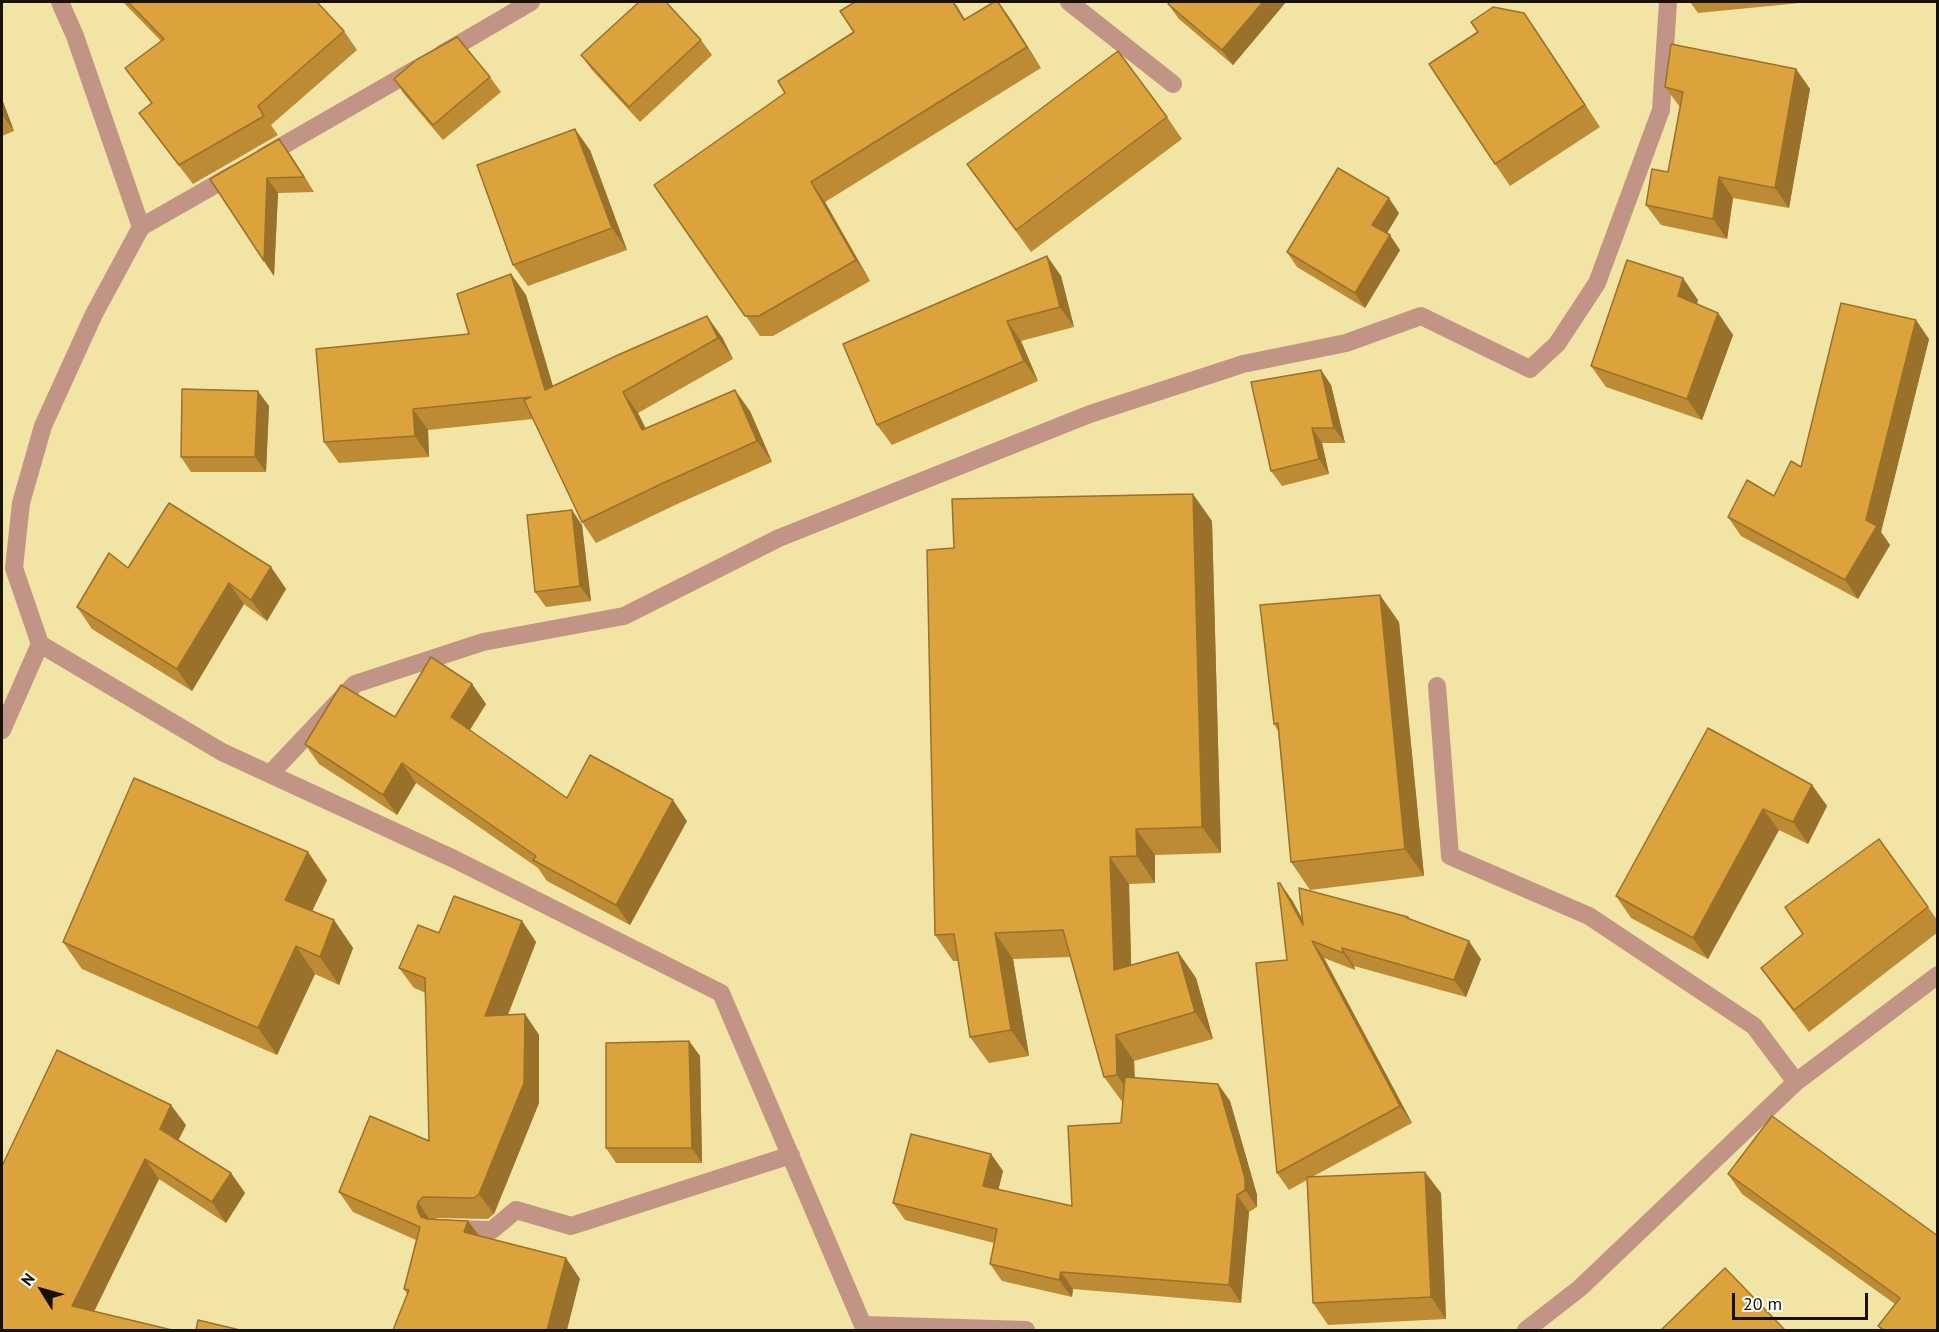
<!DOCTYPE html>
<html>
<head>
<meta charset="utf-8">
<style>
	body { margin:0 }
	#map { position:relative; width:1939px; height:1332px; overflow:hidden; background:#f1e4a5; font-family:"PT Sans",sans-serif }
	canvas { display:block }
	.frame { position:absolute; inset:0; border:3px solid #161100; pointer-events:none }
	.north { position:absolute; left:12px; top:1260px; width:60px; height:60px; -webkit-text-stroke:4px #fff; paint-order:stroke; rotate:307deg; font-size:16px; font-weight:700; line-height:24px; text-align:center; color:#161100 }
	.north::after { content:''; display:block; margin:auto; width:21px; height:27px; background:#161100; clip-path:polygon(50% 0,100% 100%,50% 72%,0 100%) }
	.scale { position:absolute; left:1732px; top:1293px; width:136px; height:27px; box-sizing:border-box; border:3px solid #161100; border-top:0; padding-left:8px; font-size:18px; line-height:21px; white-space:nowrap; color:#161100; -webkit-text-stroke:4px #fff; paint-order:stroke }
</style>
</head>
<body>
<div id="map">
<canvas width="1939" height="1332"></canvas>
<div class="frame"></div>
<div class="north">N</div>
<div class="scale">20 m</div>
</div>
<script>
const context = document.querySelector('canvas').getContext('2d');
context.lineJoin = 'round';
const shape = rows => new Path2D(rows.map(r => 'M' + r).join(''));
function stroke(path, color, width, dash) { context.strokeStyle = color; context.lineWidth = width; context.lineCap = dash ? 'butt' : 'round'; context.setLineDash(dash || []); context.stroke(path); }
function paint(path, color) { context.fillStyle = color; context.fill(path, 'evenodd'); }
const minor = shape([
	[60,2,75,36,141,227],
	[1069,2,1173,84],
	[442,54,531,2],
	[263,157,416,69],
	[234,174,141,227,94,314,43,426,21,503,14,568,40,644,222,752,454,859,721,993,865,1330],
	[1437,686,1450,856,1589,916,1754,1026,1796,1082],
	[2,730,40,644],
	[270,774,355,684,483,642,624,616,779,538,1090,414,1243,364,1346,343,1421,316,1530,369,1557,344,1597,283,1661,110,1668,2],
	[451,1229,492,1230,516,1210,571,1226,791,1155],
	[864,1325,1026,1330],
	[1526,1330,1580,1288,1796,1082,1938,975]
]);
const wall = shape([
	[123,2,317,2,344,31,357,50,271,125,278,135,193,184,139,113,151,103,125,68,161,41],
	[998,2,1011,20,1041,68,825,202,870,281,773,336,760,336,654,185],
	[1171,2,1286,2,1233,65,1179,19,1168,4],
	[1690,2,1810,2,1698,13],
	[1524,13,1600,127,1510,186,1495,164],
	[701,40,712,55,640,122,592,70,581,55],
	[1796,69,1810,89,1789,208,1733,198,1727,239,1661,225,1646,205,1668,172,1680,107,1665,87],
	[490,77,501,92,443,140,404,94,394,79],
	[2,99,14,131,2,136],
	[1167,117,1182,139,1031,252,967,164],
	[590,150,627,250,528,286,513,265],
	[290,154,314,192,278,193,274,276,210,179],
	[1399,213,1387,233,1400,250,1365,308,1297,267,1287,252],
	[1047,256,1061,276,1074,327,1021,341,1038,381,892,445,877,425],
	[511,274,526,295,553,386,722,337,733,359,638,413,645,428,750,411,772,462,675,505,596,543,582,522,533,419,428,430,429,457,339,463,324,442,469,334],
	[1698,300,1697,304,1718,313,1733,335,1702,420,1606,387,1591,366],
	[1929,339,1881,532,1890,545,1858,599,1741,536,1728,517,1774,496,1801,467],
	[1321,370,1331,385,1345,443,1322,443,1329,474,1282,486,1271,471],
	[269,406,266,472,191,472,181,457],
	[1212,521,1221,853,1155,855,1155,883,1129,884,1131,965,1178,952,1196,978,1213,1039,1134,1061,1135,1078,1218,1084,1230,1101,1257,1195,1257,1207,1249,1212,1241,1303,1073,1289,1072,1297,1002,1281,990,1264,994,1243,905,1220,893,1203,991,1154,1003,1171,998,1190,1072,1206,1121,1123,1123,1103,1104,1077,1070,957,1013,959,1029,1056,989,1063,970,1037,958,961,953,961,935,935,954,548],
	[582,525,591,601,546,607,535,592],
	[271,567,286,589,267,621,244,604,192,691,92,629,77,607,128,568],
	[1399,622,1424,876,1310,890,1291,862,1278,731,1274,724],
	[472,684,486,704,470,730,567,798,687,821,630,925,547,881,538,868,416,783,397,815,319,764,305,744,395,717],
	[1708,728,1812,785,1827,806,1808,844,1779,830,1708,959,1631,918,1616,896],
	[1879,839,1938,921,1938,932,1809,1032,1776,989,1761,968,1803,934],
	[327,880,312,911,334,920,353,948,339,985,315,974,277,1055,82,969,63,942],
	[1292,900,1302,919,1408,917,1410,919,1481,959,1466,997,1354,966,1355,970,1324,958,1412,1123,1312,1177,1441,1193,1446,1319,1328,1325,1313,1303,1307,1180,1289,1190,1277,1173,1287,960],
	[522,921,536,942,508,1015,525,1014,539,1035,539,1103,494,1214,488,1219,437,1218,436,1219,468,1221,480,1236,566,1258,580,1279,407,1294,404,1289,416,1240,353,1212,339,1192,429,1141,426,993,414,988,399,968,439,933],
	[689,1041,700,1056,702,1163,616,1163,606,1148],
	[186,1125,178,1140,231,1173,245,1193,226,1223,159,1179,94,1311,2,1330,2,1166],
	[1728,1174,1938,1236,1938,1330,1881,1330,1878,1326,1895,1304,1742,1194]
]);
const shadedWall = shape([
	[953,2,954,2,957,6,978,41,964,20],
	[998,2,1011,20,1041,68,1027,47],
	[1263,2,1286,2,1233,65,1222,50],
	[1524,13,1539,35,1600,127,1585,105],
	[1796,69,1810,89,1789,208,1775,188],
	[2,99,14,131,3,116,2,111],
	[575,129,590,150,627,250,612,228],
	[279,139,290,154,314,192,304,177],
	[1719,177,1733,198,1727,239,1713,219],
	[267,178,278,193,274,276,264,261],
	[811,182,825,202,870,281,856,260],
	[1389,198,1399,213,1383,240,1372,225],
	[1390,235,1400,250,1365,308,1355,293],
	[1047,256,1061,276,1074,327,1060,307],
	[511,274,526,295,560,411,545,390],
	[1683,278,1698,300,1693,318,1678,296],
	[1718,313,1733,335,1702,420,1687,399],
	[707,316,722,337,733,359,718,338],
	[1916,320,1929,339,1881,532,1890,545,1858,599,1845,580,1866,520],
	[1007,321,1021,341,1038,381,1024,361],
	[1321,370,1331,385,1345,443,1334,428],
	[735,390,750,411,772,462,757,441],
	[258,391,269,406,266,472,255,457],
	[623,392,638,413,657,451,642,430],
	[413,409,428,430,429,457,415,436],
	[1312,428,1322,443,1329,474,1319,459],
	[1193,494,1212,521,1221,853,1202,827],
	[572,510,582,525,591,601,580,586],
	[271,567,286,589,267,621,251,600],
	[229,583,244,604,192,691,177,669],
	[1380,595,1399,622,1424,876,1405,849],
	[472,684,486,704,465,737,451,717],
	[402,763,416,783,397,815,383,795],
	[1812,785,1827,806,1808,844,1793,822],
	[673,800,687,821,630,925,616,905],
	[1763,809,1779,830,1708,959,1693,938],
	[1136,829,1155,855,1155,883,1137,856],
	[308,852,327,880,304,928,285,900],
	[1110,857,1129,884,1132,996,1114,970],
	[1280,883,1292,900,1315,942,1303,925],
	[334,920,353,948,339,985,320,957],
	[522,921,536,942,499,1037,485,1016],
	[995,933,1013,959,1029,1056,1011,1030],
	[1312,941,1324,958,1412,1123,1400,1106],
	[1469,941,1481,959,1466,997,1454,980],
	[296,946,315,974,277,1055,258,1028],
	[1342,948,1354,966,1355,970,1343,953],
	[1178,952,1196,978,1213,1039,1195,1012],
	[525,1014,539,1035,539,1103,494,1214,479,1194],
	[1116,1035,1134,1061,1135,1101,1117,1075],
	[689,1041,700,1056,702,1163,692,1148],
	[1218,1084,1230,1101,1257,1195,1257,1207,1245,1190],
	[171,1105,186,1125,174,1149,160,1129],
	[991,1154,1003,1171,995,1203,983,1186],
	[145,1159,159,1179,87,1326,72,1306],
	[1425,1172,1441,1193,1446,1319,1431,1297],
	[231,1173,245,1193,226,1223,212,1202],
	[1237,1195,1249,1212,1241,1303,1229,1285],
	[418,1202,432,1223,421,1217,417,1208],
	[468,1221,483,1241,464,1232],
	[566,1258,580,1279,567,1330,547,1330],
	[1061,1272,1073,1289,1072,1297,1059,1280]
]);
const building = shape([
	[128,2,317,2,344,31,258,106,264,116,179,165,139,113,152,103,125,68,164,39,128,2],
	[639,2,666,2,701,40,629,107,581,55,639,2],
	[855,2,953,2,964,20,994,2,998,2,1027,47,811,182,856,260,759,316,745,316,654,185,785,93,778,81,854,32,840,11,855,2],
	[1171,2,1263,2,1222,50,1168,4,1171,2],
	[1493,7,1524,13,1585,105,1495,164,1429,64,1478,32,1471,22,1493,7],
	[457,37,490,77,433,125,394,79,416,60,457,37],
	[1671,44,1796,69,1775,188,1719,177,1713,219,1646,205,1652,169,1668,172,1683,92,1665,87,1671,44],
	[1118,51,1167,117,1016,230,967,164,1118,51],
	[575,129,612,228,513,265,477,165,575,129],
	[279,139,304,177,267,178,264,261,210,179,279,139],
	[1338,168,1389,198,1372,225,1390,235,1355,293,1287,252,1338,168],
	[1047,256,1060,307,1007,321,1024,361,877,425,843,344,1047,256],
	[1627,260,1683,278,1678,296,1718,313,1687,399,1591,366,1627,260],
	[511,274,545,390,618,355,707,316,718,338,623,392,642,430,735,390,757,441,661,484,582,522,524,400,531,397,413,409,415,436,324,442,316,349,469,334,457,294,511,274],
	[1841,303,1916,320,1866,520,1877,526,1845,580,1728,517,1747,480,1774,496,1791,461,1801,467,1841,303],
	[1321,370,1334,428,1312,428,1319,459,1271,471,1251,382,1321,370],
	[182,389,258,391,255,457,181,457,182,389],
	[1193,494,1202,827,1136,829,1137,856,1110,857,1114,970,1178,952,1195,1012,1116,1035,1117,1075,1104,1077,1063,930,995,933,1011,1030,970,1037,954,934,935,935,927,550,954,548,952,499,1193,494],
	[169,503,271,567,251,600,229,583,177,669,77,607,109,553,128,568,169,503],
	[572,510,580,586,535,592,527,515,572,510],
	[1380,595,1405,849,1291,862,1278,723,1274,724,1260,605,1380,595],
	[431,657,472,684,451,717,567,798,590,755,673,800,616,905,533,860,536,856,402,763,383,795,305,744,341,685,395,717,431,657],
	[1708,728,1812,785,1793,822,1763,809,1693,938,1616,896,1708,728],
	[134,778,308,852,285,900,334,920,320,957,296,946,258,1028,63,942,134,778],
	[1879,839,1928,907,1794,1010,1761,968,1803,934,1785,907,1879,839],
	[1278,883,1280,883,1303,925,1299,888,1408,917,1407,918,1469,941,1454,980,1342,948,1343,953,1312,941,1400,1106,1277,1173,1256,963,1287,960,1278,883],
	[454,896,522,921,485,1016,525,1014,524,1083,479,1194,474,1198,423,1197,418,1202,417,1208,421,1217,427,1219,468,1221,464,1232,566,1258,547,1330,393,1330,409,1290,404,1289,420,1227,339,1192,370,1116,429,1141,425,978,399,968,418,925,439,933,454,896],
	[689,1041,692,1148,606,1148,606,1043,689,1041],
	[57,1050,171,1105,160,1129,231,1173,212,1202,145,1159,72,1306,172,1330,2,1330,2,1166,57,1050],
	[1125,1077,1218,1084,1245,1178,1245,1190,1237,1195,1229,1285,1061,1272,1059,1280,990,1264,997,1229,893,1203,911,1134,991,1154,983,1186,1072,1206,1068,1126,1121,1123,1125,1077],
	[1772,1116,1938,1236,1938,1330,1884,1330,1878,1326,1900,1298,1728,1174,1772,1116],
	[1425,1172,1431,1297,1313,1303,1307,1177,1425,1172],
	[1725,1268,1785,1330,1661,1330,1725,1268],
	[198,1320,240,1330,196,1330,198,1320]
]);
stroke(minor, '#c29485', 18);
paint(wall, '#bd8b34');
paint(shadedWall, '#9a712a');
paint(building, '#dca23c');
stroke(building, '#9a712a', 1.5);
</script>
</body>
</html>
